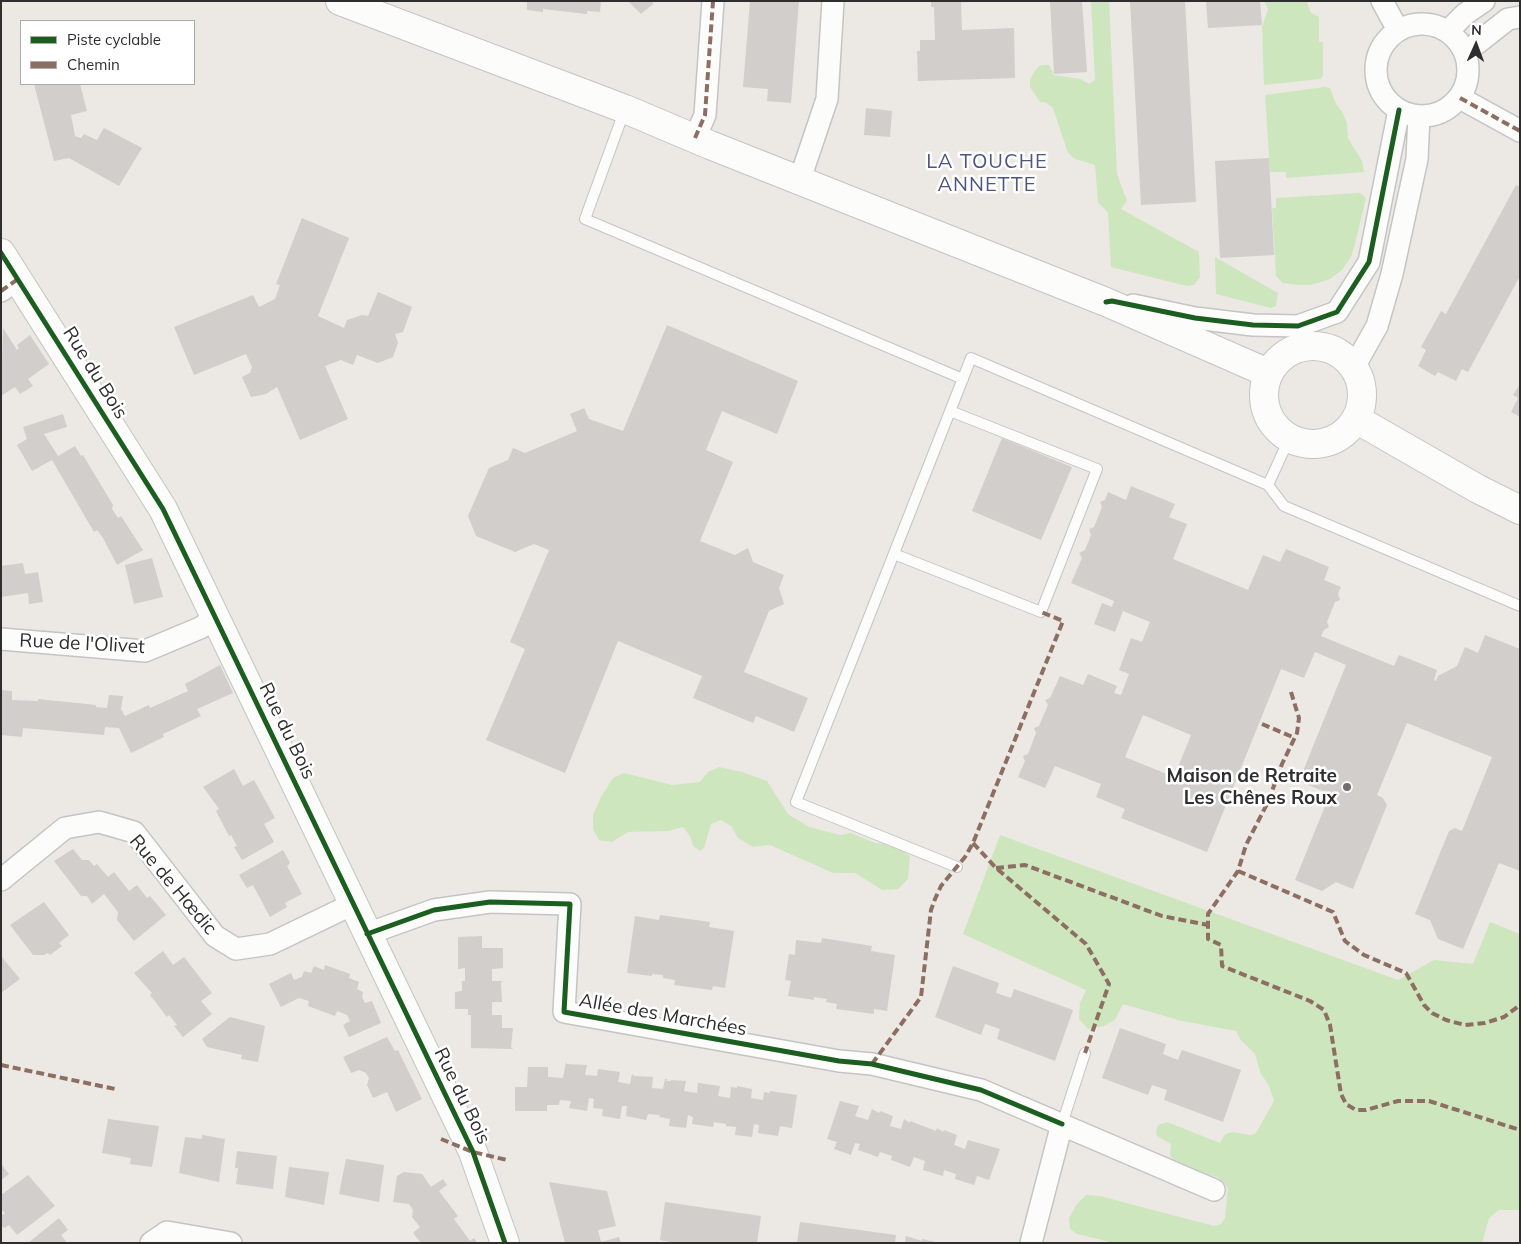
<!DOCTYPE html>
<html>
<head>
<meta charset="utf-8">
<style>
	body { margin:0 }
	#map { position:relative; width:1521px; height:1244px; overflow:hidden; background:#ece8e4; font-family:Mulish,sans-serif }
	canvas { display:block }
	.frame { position:absolute; inset:0; border:2px solid #2e2e2e; pointer-events:none }
	.legend { position:absolute; left:20px; top:20px; width:175px; height:65px; box-sizing:border-box; background:#fff; border:1px solid #ababab; margin:0; padding:6px 9px; list-style:none; font-size:15px; color:#2e2e2e }
	.legend li { display:flex; align-items:center; gap:10px; height:25px }
	.legend b { width:25px; border:1px solid #ababab }
	.north { position:absolute; left:1451px; top:20px; width:50px; height:50px; -webkit-text-stroke:4px #fff; paint-order:stroke; rotate:2deg; font-size:14px; font-weight:700; line-height:20px; text-align:center; color:#2e2e2e }
	.north::after { content:''; display:block; margin:auto; width:18px; height:22px; background:#2e2e2e; clip-path:polygon(50% 0,100% 100%,50% 72%,0 100%) }
</style>
</head>
<body>
<div id="map">
<canvas width="1521" height="1244"></canvas>
<div class="frame"></div>
<ul class="legend">
<li><b style="height:6px;background:#1b5e20"></b>Piste cyclable</li>
<li><b style="height:6px;background:#8d6e63"></b>Chemin</li>
</ul>
<div class="north">N</div>
</div>
<script>
const context = document.querySelector('canvas').getContext('2d');
context.lineJoin = 'round';
function paint(path, color) { context.fillStyle = color; context.fill(path, 'evenodd'); }
const shape = rows => new Path2D(rows.map(r => 'M' + r).join(''));
function stroke(path, color, width, dash) { context.strokeStyle = color; context.lineWidth = width; context.lineCap = dash ? 'butt' : 'round'; context.setLineDash(dash || []); context.stroke(path); }
function write(font, color, halo, rows, align = 'center') {
  context.font = font + ' Mulish,sans-serif'; context.lineWidth = 5; context.setLineDash([]); context.textBaseline = 'middle'; context.strokeStyle = halo; context.fillStyle = color; for (const [text, x, y, turn = 0] of rows) {
    context.save(); context.translate(x, y); context.rotate((+turn || 0) * Math.PI / 180); context.textAlign = isNaN(turn) ? turn : align; if (halo) context.strokeText(text, 0, 0); context.fillText(text, 0, 0); context.restore();
  }
}
const green = shape([
	[1091,1,1109,1,1117,174,1127,201,1121,209,1199,252,1200,277,1194,285,1187,286,1111,267,1108,213,1098,202,1095,165,1075,159,1068,153,1053,108,1045,102,1040,102,1030,87,1030,80,1034,72,1039,66,1044,65,1049,65,1054,75,1080,79,1089,84,1095,80],
	[1264,1,1307,1,1310,12,1319,17,1319,42,1323,42,1323,75,1321,79,1264,85,1262,27,1268,9],
	[1325,87,1330,88,1336,104,1343,113,1347,124,1348,138,1362,161,1364,172,1286,178,1286,172,1270,172,1265,95],
	[1360,193,1366,198,1355,244,1351,257,1342,270,1330,279,1311,285,1299,285,1283,283,1276,276,1272,208,1276,208,1276,198],
	[1215,257,1278,293,1276,306,1271,308,1216,294],
	[719,767,742,772,767,781,788,814,809,827,840,835,851,833,875,843,886,844,903,851,910,856,908,879,898,889,882,890,855,873,833,873,770,845,753,847,738,838,731,826,721,820,711,824,704,848,700,851,693,846,690,836,683,827,668,831,628,832,612,842,599,840,593,829,593,815,601,797,613,778,624,773,672,785,700,782,708,772],
	[1000,835,1398,980,1434,960,1473,964,1490,922,1520,934,1520,1210,1499,1210,1489,1218,1482,1243,1114,1243,1077,1234,1070,1229,1069,1218,1077,1204,1086,1195,1100,1196,1214,1226,1221,1224,1225,1218,1228,1188,1219,1178,1176,1163,1170,1156,1171,1144,1157,1136,1156,1132,1158,1125,1167,1122,1220,1143,1225,1134,1233,1132,1251,1135,1256,1133,1274,1101,1269,1086,1260,1072,1255,1054,1240,1039,1236,1031,1182,1021,1123,1004,1115,1020,1104,1026,1088,1029,1079,1019,1080,1003,1086,990,963,934]
]);
const building = shape([
	[527,1,601,1,600,12,587,11,587,14,543,9,543,12,527,10],
	[628,1,653,1,653,4,641,14],
	[750,1,799,1,791,103,767,101,768,89,743,87],
	[931,1,961,1,962,30,1014,28,1015,78,918,81,917,51,920,51,920,40,935,40,934,7,931,7],
	[1050,1,1082,1,1087,72,1054,74],
	[1130,1,1185,1,1196,202,1141,205],
	[1206,1,1260,1,1262,25,1208,28],
	[34,84,80,84,87,111,71,115,75,136,81,138,84,134,97,140,104,128,142,148,119,186,69,158,54,161],
	[866,108,892,111,890,137,864,135],
	[1269,158,1274,255,1220,258,1215,161],
	[1516,185,1520,187,1520,276,1468,372,1462,369,1456,381,1438,372,1435,376,1418,366,1426,350,1421,347,1441,311,1446,314],
	[302,218,349,238,318,316,344,328,347,320,362,315,368,316,378,292,412,307,403,332,395,334,398,343,393,357,378,363,357,355,353,365,341,360,325,366,348,419,300,440,277,387,266,394,251,397,242,377,250,373,252,367,246,354,194,375,174,327,253,295,259,307,275,299,280,285,276,284],
	[667,325,798,381,777,434,722,411,706,450,733,462,700,541,735,555,748,548,753,562,784,575,779,588,784,604,769,611,744,672,808,698,794,732,756,716,753,723,693,698,702,676,618,641,565,773,486,740,525,649,510,642,549,550,534,544,515,552,476,536,468,516,489,468,508,460,513,448,525,453,577,431,570,414,584,408,589,419,623,431],
	[3,328,17,350,19,348,17,345,30,335,49,364,28,379,33,386,20,394,15,387,1,396],
	[1520,384,1520,417,1511,412,1518,398,1513,395],
	[63,414,67,427,44,434,58,456,75,446,81,456,83,455,113,505,112,509,118,518,121,516,143,550,117,565,103,538,97,530,94,532,52,460,32,471,17,445,27,439,23,427],
	[1002,438,1072,467,1041,540,972,511],
	[1131,486,1175,504,1169,517,1187,524,1173,559,1248,590,1263,555,1280,562,1286,549,1329,567,1324,580,1341,587,1338,594,1340,600,1335,602,1327,622,1329,627,1324,630,1321,636,1394,666,1399,655,1437,670,1434,680,1436,681,1438,676,1457,666,1465,647,1478,653,1485,635,1520,649,1520,871,1499,863,1463,949,1438,939,1430,920,1415,914,1449,831,1455,828,1462,831,1492,757,1407,723,1377,795,1383,798,1387,805,1353,889,1336,882,1322,891,1295,880,1330,794,1299,781,1346,665,1315,652,1304,678,1281,669,1207,852,1121,818,1125,809,1096,797,1101,784,1055,766,1045,788,1018,777,1025,761,1023,756,1028,754,1036,733,1034,728,1039,726,1048,705,1045,700,1050,698,1060,676,1083,685,1088,674,1117,686,1114,693,1121,695,1129,674,1119,670,1131,638,1142,642,1150,622,1123,611,1115,632,1094,624,1102,603,1112,607,1114,601,1071,583,1082,558,1079,553,1085,550,1091,535,1089,529,1094,527,1102,507,1100,502,1105,500,1108,492,1126,500],
	[1143,715,1191,735,1174,777,1125,757],
	[152,558,163,597,134,604,125,565],
	[23,563,25,574,38,572,43,602,29,604,28,593,1,597,1,566],
	[220,665,233,693,197,709,201,716,163,734,164,737,131,753,119,728,105,727,104,735,23,728,22,737,1,735,1,690,12,691,12,700,38,701,38,699,96,705,96,707,107,708,109,695,123,696,121,709,125,716,149,705,150,708,188,691,185,684],
	[234,769,243,786,254,780,275,818,264,824,274,842,242,860,234,847,237,846,231,835,229,836,216,811,219,809,203,787],
	[73,849,82,860,89,860,94,866,97,864,108,877,114,872,129,891,137,885,147,898,150,896,166,915,134,941,117,920,118,912,104,894,92,904,87,896,81,896,54,861],
	[283,850,290,863,287,866,302,894,285,903,287,907,270,917,253,885,247,888,239,875],
	[44,902,69,935,59,943,62,946,50,955,48,953,44,955,33,955,10,925],
	[660,915,710,922,709,927,734,931,725,988,713,986,712,990,674,985,675,980,663,978,663,975,652,974,652,976,627,973,635,916,659,920],
	[482,936,482,948,503,948,503,968,492,969,492,981,502,981,501,984,502,1002,492,1002,492,1015,502,1015,502,1028,513,1028,511,1047,513,1049,471,1048,471,1015,468,1015,468,1009,455,1009,455,992,462,991,462,981,465,981,465,968,458,969,458,937],
	[822,938,872,946,871,951,895,955,887,1011,874,1009,874,1014,836,1009,837,1004,826,1002,827,999,814,997,814,1000,788,996,791,981,785,980,789,954,795,955,796,940,821,943],
	[163,951,173,965,184,957,212,993,201,1001,212,1014,183,1037,174,1026,177,1025,169,1015,167,1017,150,995,152,993,134,973],
	[1,956,20,979,1,993],
	[325,965,350,974,349,978,359,982,357,989,363,992,362,997,365,1003,372,1001,381,1023,349,1037,343,1025,350,1021,347,1015,337,1011,335,1016,308,1006,309,1001,299,998,281,1007,269,984,291,973,294,980,302,977,304,971,311,973,314,966,324,970],
	[953,966,999,983,996,993,1011,998,1014,989,1073,1010,1055,1061,997,1039,1000,1029,985,1024,981,1035,935,1017],
	[230,1017,265,1026,258,1062,241,1059,242,1055,207,1047,202,1039],
	[1120,1028,1166,1044,1163,1054,1178,1060,1182,1050,1241,1070,1223,1122,1164,1100,1167,1090,1152,1085,1148,1095,1102,1078],
	[387,1037,395,1051,398,1050,422,1099,396,1112,387,1092,373,1098,367,1085,369,1078,366,1073,359,1070,351,1073,343,1057],
	[566,1062,567,1064,587,1065,585,1075,597,1076,598,1069,620,1072,618,1082,630,1084,632,1074,634,1076,653,1077,652,1088,663,1089,665,1079,667,1079,666,1081,671,1081,671,1080,686,1081,684,1091,697,1093,698,1083,720,1086,718,1096,730,1098,731,1087,737,1088,737,1086,752,1089,751,1098,763,1100,764,1092,770,1093,770,1091,797,1095,792,1128,780,1126,778,1136,758,1133,759,1125,754,1124,752,1137,735,1135,736,1127,726,1126,726,1124,714,1122,713,1127,692,1124,693,1117,688,1115,686,1128,669,1126,670,1119,659,1117,660,1115,648,1114,646,1120,626,1116,627,1106,622,1106,620,1119,602,1116,603,1109,593,1108,594,1099,589,1098,587,1111,569,1108,571,1101,560,1100,559,1105,547,1105,547,1111,515,1111,515,1087,527,1087,528,1067,548,1067,548,1077,563,1078],
	[840,1101,859,1106,855,1116,868,1120,872,1109,879,1113,880,1111,893,1116,890,1126,901,1129,904,1119,910,1123,910,1121,936,1131,937,1128,943,1132,944,1130,957,1135,954,1145,965,1149,968,1140,1000,1149,989,1180,977,1176,974,1185,955,1179,956,1174,944,1170,943,1176,923,1170,925,1161,914,1157,910,1167,891,1160,892,1156,880,1152,878,1157,858,1150,860,1144,855,1143,851,1155,834,1149,837,1142,827,1139],
	[108,1119,159,1126,152,1167,130,1164,131,1158,102,1153],
	[202,1135,225,1139,219,1182,179,1173,185,1137,202,1139],
	[237,1151,277,1156,273,1189,236,1184,238,1168,235,1168],
	[346,1159,384,1165,379,1202,339,1194],
	[1,1164,9,1174,1,1180],
	[289,1167,329,1172,324,1205,285,1197],
	[404,1172,422,1174,431,1187,443,1179,447,1185,439,1191,458,1216,454,1219,470,1241,474,1238,477,1243,421,1243,413,1233,420,1227,412,1217,413,1210,409,1204,393,1202,397,1176],
	[28,1175,55,1206,17,1235,9,1225,4,1228,1,1225,1,1216,5,1213,1,1209,1,1195],
	[549,1182,607,1191,616,1226,598,1230,601,1242,619,1237,621,1243,565,1243],
	[665,1202,761,1216,757,1243,676,1243,660,1240],
	[59,1218,68,1230,61,1235,67,1243,28,1243],
	[800,1222,896,1235,895,1243,797,1243],
	[906,1236,922,1241,922,1239,940,1243,905,1243]
]);
const lane = shape([
	[625,109,585,219,963,379],
	[1268,485,1289,439],
	[894,554,1041,612,1097,469,950,411],
	[957,867,796,802,971,358,1268,485,1284,506,1520,606],
	[1062,1124,1085,1053]
]);
const street = shape([
	[1382,1,1398,30],
	'1376 70a46 46 0 1 1 92 0a46 46 0 1 1-92 0Z',
	[1448,31,1465,14,1484,1],
	[1466,52,1508,19,1520,17],
	[1460,98,1520,131],
	[695,138,705,115,713,1],
	[800,179,827,99,833,1],
	[1,291,18,279],
	[1133,305,1195,318,1253,325,1298,326,1337,312,1369,262,1399,110],
	[1354,367,1377,326,1392,274,1417,159,1419,116],
	[1,639,145,651,200,628,216,618],
	[1,880,65,828,99,822,134,832,215,936,236,949,270,944,353,904],
	[367,934,434,910,490,902,570,904,564,1012,839,1061,872,1064,981,1090,1214,1190],
	[151,1243,167,1232,231,1243],
	[1031,1243,1062,1124]
]);
const secondary = shape([
	[340,1,625,109,710,145,1106,302,1268,373],
	[1,253,163,509,473,1152,505,1243],
	'1264 395a49 49 0 1 1 98 0a49 49 0 1 1-98 0Z',
	[1356,419,1478,489,1520,510]
]);
const quiet = shape([
	[1460,98,1520,131],
	[695,138,705,115,713,1],
	[1,291,18,279],
	[1291,692,1299,718,1297,733,1282,764,1268,802,1246,845,1238,871,1208,914,1208,939,1221,945,1222,966,1310,1001,1324,1010,1330,1025,1341,1094,1346,1104,1356,1110,1366,1110,1398,1101,1429,1101,1520,1130],
	[1262,724,1295,738],
	[973,843,996,868,1086,944,1109,984,1085,1053],
	[996,868,1025,865,1162,916,1208,925],
	[1238,871,1333,912,1345,941,1364,955,1406,973,1424,1005,1432,1013,1446,1020,1465,1025,1485,1023,1504,1017,1520,1005],
	[872,1064,921,997,931,910,935,899,941,886,965,857,973,843,1063,621,1041,612],
	[1,1065,115,1089],
	[441,1139,473,1152,507,1160]
]);
const cycleway = shape([
	[1,253,163,509,473,1152,505,1243],
	[1106,302,1112,301,1195,318,1253,325,1298,326,1337,312,1369,262,1399,110],
	[367,934,434,910,490,902,570,904,564,1012,839,1061,872,1064,981,1090,1062,1124]
]);
const markers = [
	[1347,787,5,"#706f6e"]
];
const streetNames = [
	["Rue du Bois",95,373,58],
	["Rue de l'Olivet",82,644,3],
	["Rue du Bois",287,731,64],
	["Rue de Hœdic",173,885,50],
	["Allée des Marchées",663,1015,10],
	["Rue du Bois",462,1096,64]
];
const poiNames = [
	["Maison de Retraite",1337,776],
	["Les Chênes Roux",1337,798]
];
const neighbourhoodNames = [
	["LA TOUCHE",987,162],
	["ANNETTE",987,185]
];
paint(green, '#cee6be');
paint(building, '#d1cecb');
stroke(lane, '#c5c4c5', 12);
stroke(street, '#c5c4c5', 24);
stroke(secondary, '#c5c4c5', 30);
stroke(lane, '#fcfcfb', 10);
stroke(street, '#fcfcfb', 21);
stroke(secondary, '#fcfcfb', 28);
stroke(quiet, '#8d6e63', 4, [8, 4]);
stroke(cycleway, '#1b5e20', 5);
for (const [x, y, r, color] of markers) { const dot = new Path2D(); dot.arc(x, y, r, 0, 2 * Math.PI); context.fillStyle = color; context.fill(dot); stroke(dot, '#fff', 2); }
write('19px', '#2e2e2e', '#fff', streetNames);
write('bold 19px', '#2e2e2e', '#fff', poiNames, 'right');
context.letterSpacing = '1px';
write('20px', '#4d5680', '#fff', neighbourhoodNames);
context.letterSpacing = '0px';
</script>
</body>
</html>
